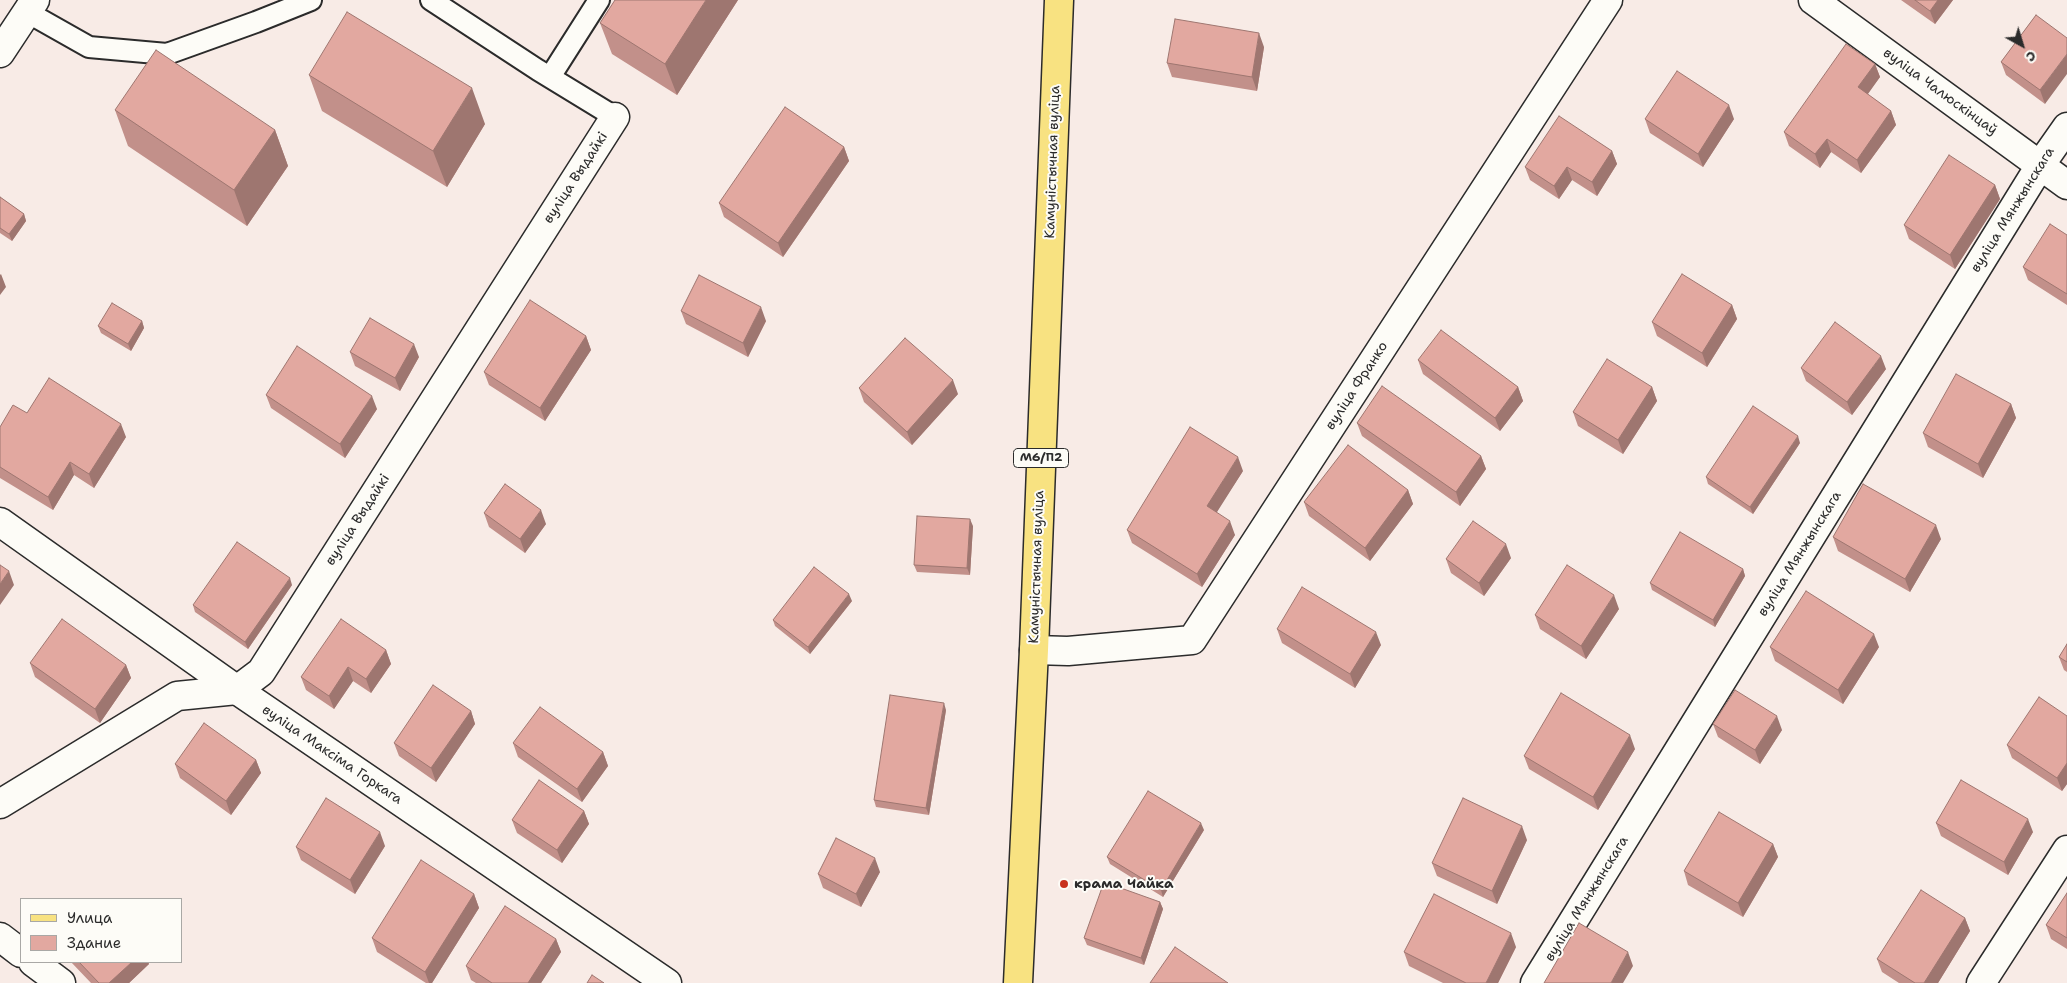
<!DOCTYPE html>
<html>
<head>
<meta charset="utf-8">
<style>
	body { margin:0 }
	#map { position:relative; width:2067px; height:983px; overflow:hidden; background:#f8ebe6; font-family:"Shantell Sans",sans-serif }
	canvas { display:block }
	.legend { position:absolute; left:20px; top:898px; width:162px; height:65px; box-sizing:border-box; background:#fdfcf7; border:1px solid #a9a8a5; margin:0; padding:6px 9px; list-style:none; font-size:15px; color:#2b2b2b }
	.legend li { display:flex; align-items:center; gap:10px; height:25px }
	.legend b { width:25px; border:1px solid #a9a8a5 }
	.north { position:absolute; left:1997px; top:20px; width:50px; height:50px; -webkit-text-stroke:4px #fdfcf7; paint-order:stroke; rotate:141deg; font-size:14px; font-weight:700; line-height:20px; text-align:center; color:#2b2b2b }
	.north::after { content:''; display:block; margin:auto; width:18px; height:22px; background:#2b2b2b; clip-path:polygon(50% 0,100% 100%,50% 72%,0 100%) }
</style>
</head>
<body>
<div id="map">
<canvas width="2067" height="983"></canvas>
<ul class="legend">
<li><b style="height:6px;background:#f8e281"></b>Улица</li>
<li><b style="height:14px;background:#e2a8a0"></b>Здание</li>
</ul>
<div class="north">С</div>
</div>
<script>
const context = document.querySelector('canvas').getContext('2d');
context.lineJoin = 'round';
const shape = rows => new Path2D(rows.map(r => 'M' + r).join(''));
function stroke(path, color, width, dash) { context.strokeStyle = color; context.lineWidth = width; context.lineCap = dash ? 'butt' : 'round'; context.setLineDash(dash || []); context.stroke(path); }
function paint(path, color) { context.fillStyle = color; context.fill(path, 'evenodd'); }
function write(font, color, halo, rows, align = 'center') {
  context.font = font + ' "Shantell Sans",sans-serif'; context.lineWidth = 4; context.setLineDash([]); context.textBaseline = 'middle'; context.strokeStyle = halo; context.fillStyle = color; for (const [text, x, y, turn = 0] of rows) {
    context.save(); context.translate(x, y); context.rotate((+turn || 0) * Math.PI / 180); context.textAlign = isNaN(turn) ? turn : align; if (halo) context.strokeText(text, 0, 0); context.fillText(text, 0, 0); context.restore();
  }
}
const lane = shape([
	[431,0,538,70,615,117],
	[27,12,89,47,167,54,256,22,311,0],
	[550,77,599,0]
]);
const street = shape([
	[1813,0,2067,185],
	[0,53,35,0],
	[1034,650,1068,651,1192,640,1608,0],
	[0,804,177,696,237,690,261,672,615,117],
	[0,937,21,953],
	[33,962,61,983],
	[1535,983,2041,164,2067,127],
	[1981,983,2067,850]
]);
const secondary = shape([
	[0,522,237,690,667,983]
]);
const primary = shape([
	[1018,983,1034,650,1059,0]
]);
const wall = shape([
	[738,0,677,95,612,54,600,23],
	[1901,0,1953,0,1935,24],
	[2036,15,2045,104,2006,75,2001,62],
	[1264,47,1257,91,1172,77,1167,63],
	[1875,64,1880,77,1867,94,1891,111,1896,125,1861,173,1831,152,1820,168,1789,146,1784,132],
	[309,75,485,124,447,187,322,111],
	[115,110,275,130,288,166,247,226,128,146],
	[1645,119,1734,119,1703,167,1650,133],
	[844,147,849,161,783,257,724,217,719,203],
	[1612,151,1617,164,1597,196,1572,180,1559,199,1530,180,1525,167],
	[1995,185,2000,199,1955,269,1909,239,1904,225],
	[0,197,24,214,26,221,12,241,0,233],
	[2067,235,2067,305,2028,280,2023,267],
	[1732,305,1737,319,1707,367,1657,336,1652,322],
	[681,311,766,321,748,357,686,324],
	[142,321,144,328,131,351,101,333,98,326],
	[586,336,591,350,545,421,489,385,484,372],
	[350,352,419,357,400,391,355,366],
	[1418,360,1518,387,1523,401,1500,431,1423,374],
	[1801,368,1886,369,1852,415,1806,381],
	[1652,387,1657,401,1623,454,1578,426,1573,412],
	[859,388,958,394,912,445,864,402],
	[266,395,377,409,345,458,271,408],
	[2011,404,2016,418,1983,478,1928,447,1923,433],
	[27,413,126,437,94,488,74,475,53,510,0,478,0,427],
	[1357,423,1481,456,1486,469,1460,506,1362,436],
	[1800,443,1753,514,1708,484,1706,477],
	[1243,471,1216,512,1235,535,1202,587,1132,543,1127,530],
	[1408,490,1413,504,1370,561,1309,516,1304,502],
	[484,513,546,524,525,553,489,527],
	[973,526,970,575,917,572,914,565],
	[1833,537,1941,539,1910,592,1838,551],
	[1511,558,1484,596,1451,573,1446,559],
	[1743,569,1745,576,1715,627,1652,590,1650,583],
	[292,585,248,649,195,612,193,605],
	[852,601,810,654,775,626,773,620],
	[1619,609,1586,659,1540,629,1535,615],
	[1277,629,1381,645,1355,688,1282,643],
	[2067,644,2067,672,2064,670,2059,657],
	[1770,647,1879,647,1843,704,1775,661],
	[386,650,391,664,371,693,353,681,334,709,306,690,301,677],
	[30,663,126,665,131,678,100,723,35,677],
	[946,710,929,815,876,807,874,800],
	[471,711,475,724,436,782,399,756,394,743],
	[2067,716,2067,784,2062,791,2012,758,2007,745],
	[1713,724,1782,730,1760,764,1718,737],
	[513,743,603,752,608,766,582,802,518,757],
	[1635,749,1598,810,1529,769,1524,756],
	[256,760,261,773,231,815,180,778,175,764],
	[584,811,589,824,562,863,517,833,512,820],
	[1936,823,2033,832,2008,875,1941,836],
	[1204,830,1163,897,1110,864,1107,857],
	[1527,840,1497,904,1437,876,1432,863],
	[1773,844,1778,857,1743,917,1688,885,1684,871],
	[385,846,355,894,301,860,296,847],
	[880,872,861,907,823,888,818,874],
	[2067,893,2067,949,2051,939,2046,925],
	[474,894,479,908,432,983,426,983,377,952,372,938],
	[1160,902,1163,909,1144,965,1087,945,1084,938],
	[1965,918,1970,931,1938,983,1899,983,1882,972,1877,959],
	[556,939,561,952,541,983,476,983,471,980,466,966],
	[1516,947,1498,983,1443,983,1409,966,1404,952],
	[71,962,148,962,149,964,129,983,91,983]
]);
const shadedWall = shape([
	[706,0,738,0,677,95,665,64],
	[1938,0,1953,0,1935,24,1930,11],
	[1259,33,1264,47,1257,91,1252,77],
	[2067,54,2067,74,2045,104,2040,90],
	[1875,64,1880,77,1863,101,1858,87],
	[472,88,485,124,447,187,433,151],
	[1729,105,1734,119,1703,167,1698,154],
	[1891,111,1896,125,1861,173,1857,160],
	[275,130,288,166,247,226,234,190],
	[1827,139,1831,152,1820,168,1815,154],
	[844,147,849,161,783,257,778,243],
	[1612,151,1617,164,1597,196,1592,182],
	[1567,167,1572,180,1559,199,1554,186],
	[1995,185,2000,199,1955,269,1950,255],
	[24,214,26,221,12,241,9,234],
	[1,274,6,287,0,295,0,275],
	[1732,305,1737,319,1707,367,1702,353],
	[761,307,766,321,748,357,743,343],
	[142,321,144,328,131,351,128,344],
	[586,336,591,350,545,421,540,408],
	[414,344,419,357,400,391,395,378],
	[1881,356,1886,369,1852,415,1847,402],
	[953,380,958,394,912,445,907,432],
	[1518,387,1523,401,1500,431,1495,418],
	[1652,387,1657,401,1623,454,1618,440],
	[372,396,377,409,345,458,340,444],
	[2011,404,2016,418,1983,478,1978,464],
	[121,424,126,437,94,488,89,474],
	[1798,436,1800,443,1753,514,1750,507],
	[1481,456,1486,469,1460,506,1456,492],
	[1238,457,1243,471,1212,520,1207,506],
	[70,462,74,475,53,510,48,497],
	[1408,490,1413,504,1370,561,1365,548],
	[541,510,546,524,525,553,520,539],
	[970,519,973,526,970,575,967,568],
	[1230,521,1235,535,1202,587,1197,574],
	[1936,525,1941,539,1910,592,1905,579],
	[1506,544,1511,558,1484,596,1479,583],
	[1743,569,1745,576,1715,627,1713,620],
	[9,571,14,585,0,605,0,584],
	[290,578,292,585,248,649,245,642],
	[849,594,852,601,810,654,808,647],
	[1614,595,1619,609,1586,659,1581,646],
	[1376,632,1381,645,1355,688,1350,674],
	[1874,634,1879,647,1843,704,1838,690],
	[386,650,391,664,371,693,366,679],
	[126,665,131,678,100,723,95,709],
	[348,667,353,681,334,709,329,696],
	[944,703,946,710,929,815,926,808],
	[471,711,475,724,436,782,431,768],
	[1777,716,1782,730,1760,764,1755,750],
	[1630,735,1635,749,1598,810,1593,797],
	[603,752,608,766,582,802,577,789],
	[256,760,261,773,231,815,226,801],
	[2067,763,2067,784,2062,791,2057,778],
	[584,811,589,824,562,863,557,850],
	[2028,819,2033,832,2008,875,2004,862],
	[1201,823,1204,830,1163,897,1161,890],
	[1522,826,1527,840,1497,904,1492,891],
	[380,832,385,846,355,894,350,880],
	[1773,844,1778,857,1743,917,1738,903],
	[875,858,880,872,861,907,856,894],
	[474,894,479,908,432,983,429,983,425,972],
	[1160,902,1163,909,1144,965,1141,958],
	[1965,918,1970,931,1938,983,1924,983],
	[1511,933,1516,947,1498,983,1486,983],
	[556,939,561,952,541,983,528,983],
	[1628,952,1633,966,1623,983,1611,983],
	[132,962,148,962,149,964,129,983,109,983]
]);
const building = shape([
	[615,0,706,0,665,64,600,23,615,0],
	[1915,0,1938,0,1930,11,1915,0],
	[347,12,472,88,433,151,309,75,347,12],
	[2036,15,2067,38,2067,54,2040,90,2001,62,2036,15],
	[1175,19,1259,33,1252,77,1167,63,1175,19],
	[1846,44,1875,64,1858,87,1891,111,1857,160,1827,139,1815,154,1784,132,1846,44],
	[156,50,275,130,234,190,115,110,156,50],
	[1677,71,1729,105,1698,154,1645,119,1677,71],
	[785,107,844,147,778,243,719,203,785,107],
	[1559,116,1612,151,1592,182,1567,167,1554,186,1525,167,1559,116],
	[1949,155,1995,185,1950,255,1904,225,1949,155],
	[0,197,24,214,9,234,0,228,0,197],
	[2050,224,2067,235,2067,294,2023,267,2050,224],
	[1682,274,1732,305,1702,353,1652,322,1682,274],
	[699,275,761,307,743,343,681,311,699,275],
	[530,300,586,336,540,408,484,372,530,300],
	[112,303,142,321,128,344,98,326,112,303],
	[370,318,414,344,395,378,350,352,370,318],
	[1835,322,1881,356,1847,402,1801,368,1835,322],
	[1441,330,1518,387,1495,418,1418,360,1441,330],
	[905,338,953,380,907,432,859,388,905,338],
	[297,346,372,396,340,444,266,395,297,346],
	[1607,359,1652,387,1618,440,1573,412,1607,359],
	[1956,374,2011,404,1978,464,1923,433,1956,374],
	[49,378,121,424,89,474,70,462,48,497,0,467,0,427,13,405,27,413,49,378],
	[1382,386,1481,456,1456,492,1357,423,1382,386],
	[1753,406,1798,436,1750,507,1706,477,1753,406],
	[1190,427,1238,457,1207,506,1230,521,1197,574,1127,530,1190,427],
	[1348,445,1408,490,1365,548,1304,502,1348,445],
	[505,484,541,510,520,539,484,513,505,484],
	[1863,484,1936,525,1905,579,1833,537,1863,484],
	[917,516,970,519,967,568,914,565,917,516],
	[1473,521,1506,544,1479,583,1446,559,1473,521],
	[1680,532,1743,569,1713,620,1650,583,1680,532],
	[237,542,290,578,245,642,193,605,237,542],
	[0,565,9,571,0,584,0,565],
	[1567,565,1614,595,1581,646,1535,615,1567,565],
	[814,567,849,594,808,647,773,620,814,567],
	[1302,587,1376,632,1350,674,1277,629,1302,587],
	[1806,591,1874,634,1838,690,1770,647,1806,591],
	[62,619,126,665,95,709,30,663,62,619],
	[341,619,386,650,366,679,348,667,329,696,301,677,341,619],
	[2067,644,2067,662,2059,657,2067,644],
	[433,685,471,711,431,768,394,743,433,685],
	[1735,690,1777,716,1755,750,1713,724,1735,690],
	[1561,693,1630,735,1593,797,1524,756,1561,693],
	[890,695,944,703,926,808,874,800,890,695],
	[2039,697,2067,716,2067,763,2057,778,2007,745,2039,697],
	[540,707,603,752,577,789,513,743,540,707],
	[204,723,256,760,226,801,175,764,204,723],
	[539,780,584,811,557,850,512,820,539,780],
	[1961,780,2028,819,2004,862,1936,823,1961,780],
	[1148,791,1201,823,1161,890,1107,857,1148,791],
	[326,798,380,832,350,880,296,847,326,798],
	[1463,798,1522,826,1492,891,1432,863,1463,798],
	[1719,812,1773,844,1738,903,1684,871,1719,812],
	[836,838,875,858,856,894,818,874,836,838],
	[421,860,474,894,425,972,372,938,421,860],
	[1104,882,1160,902,1141,958,1084,938,1104,882],
	[1921,890,1965,918,1924,983,1915,983,1877,959,1921,890],
	[2067,893,2067,938,2046,925,2067,893],
	[1434,894,1511,933,1486,983,1466,983,1404,952,1434,894],
	[505,906,556,939,528,983,492,983,466,966,505,906],
	[1579,923,1628,952,1611,983,1544,983,1579,923],
	[1175,947,1228,983,1150,983,1175,947],
	[79,962,132,962,109,983,99,983,79,962],
	[592,975,604,983,587,983,592,975]
]);
const markers = [
	[1064,884,5,"#c8321e"]
];
const shields = [
	[1041,458,55]
];
const shieldNames = [
	["М6/П2",1041,458]
];
const streetNames = [
	["вуліца Чалюскінцаў",1940,92,36],
	["Камуністычная вуліца",1053,162,-88],
	["вуліца Выдайкі",576,178,-57],
	["вуліца Мянжынскага",2013,210,-58],
	["вуліца Франко",1357,386,-57],
	["вуліца Выдайкі",358,520,-57],
	["вуліца Мянжынскага",1800,554,-58],
	["Камуністычная вуліца",1037,567,-88],
	["вуліца Максіма Горкага",332,755,34],
	["вуліца Мянжынскага",1587,899,-58]
];
const poiNames = [
	["крама Чайка",1074,884]
];
stroke(lane, '#2b2b2b', 24);
stroke(street, '#2b2b2b', 31);
stroke(secondary, '#2b2b2b', 31);
stroke(primary, '#2b2b2b', 31);
stroke(lane, '#fdfcf7', 20);
stroke(street, '#fdfcf7', 28);
stroke(secondary, '#fdfcf7', 28);
stroke(primary, '#f8e281', 28);
paint(wall, '#c2908a');
paint(shadedWall, '#9e7670');
paint(building, '#e2a8a0');
stroke(building, '#9e7670', 1);
for (const [x, y, r, color] of markers) { const dot = new Path2D(); dot.arc(x, y, r, 0, 2 * Math.PI); context.fillStyle = color; context.fill(dot); stroke(dot, '#fdfcf7', 2); }
for (const [x, y, w] of shields) { const box = new Path2D(); box.roundRect(x - w / 2, y - 9.5, w, 19, 4); context.fillStyle = '#fdfcf7'; context.fill(box); stroke(box, '#2b2b2b', 1); }
write('bold 12px', '#2b2b2b', null, shieldNames);
write('14px', '#2b2b2b', '#fdfcf7', streetNames);
write('bold 14px', '#2b2b2b', '#fdfcf7', poiNames, 'left');
</script>
</body>
</html>
